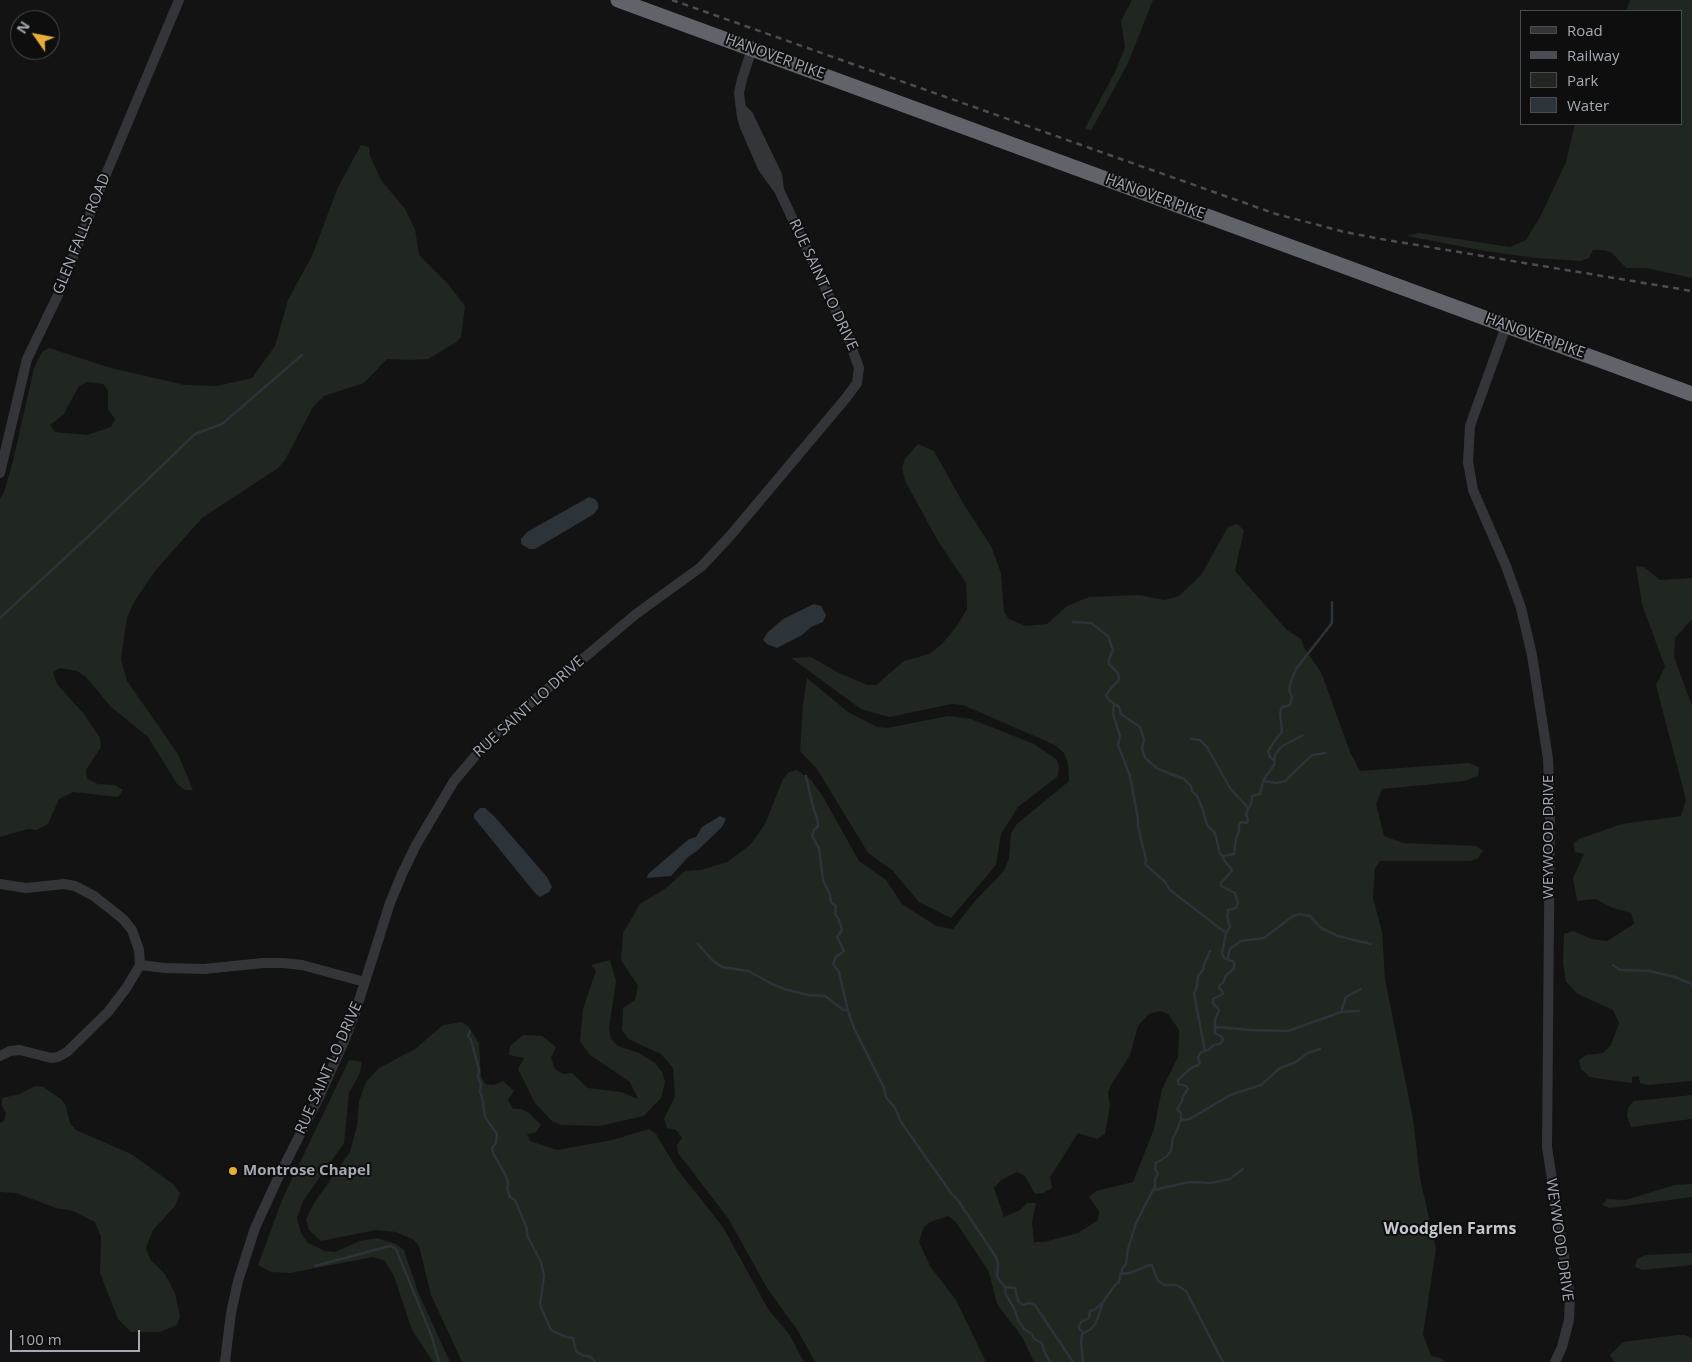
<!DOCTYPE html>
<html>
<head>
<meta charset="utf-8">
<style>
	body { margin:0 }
	#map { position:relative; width:1692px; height:1362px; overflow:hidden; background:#131314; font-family:"Open Sans",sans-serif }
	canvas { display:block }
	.legend { position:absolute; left:1520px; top:10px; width:162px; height:115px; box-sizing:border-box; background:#0e0e0f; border:1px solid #4a4c51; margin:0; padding:6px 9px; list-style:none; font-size:15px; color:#a5a9b4 }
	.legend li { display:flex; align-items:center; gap:10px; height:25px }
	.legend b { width:25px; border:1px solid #4a4c51 }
	.north { position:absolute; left:10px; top:10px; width:50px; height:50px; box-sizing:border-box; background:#0e0e0f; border:1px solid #4a4c51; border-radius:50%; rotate:303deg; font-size:14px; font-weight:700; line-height:20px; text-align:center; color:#a5a9b4 }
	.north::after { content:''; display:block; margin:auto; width:18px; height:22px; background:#e8ae37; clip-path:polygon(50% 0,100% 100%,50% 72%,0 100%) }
	.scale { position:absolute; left:10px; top:1330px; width:130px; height:22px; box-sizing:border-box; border:2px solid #a5a9b4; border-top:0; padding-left:6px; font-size:15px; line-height:18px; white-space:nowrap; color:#a5a9b4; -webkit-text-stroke:4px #0e0e0f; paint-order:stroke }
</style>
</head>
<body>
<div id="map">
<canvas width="1692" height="1362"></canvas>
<ul class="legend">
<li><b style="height:6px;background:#343539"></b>Road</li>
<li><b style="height:6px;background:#4b4d52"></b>Railway</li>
<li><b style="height:14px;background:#1f2720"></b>Park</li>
<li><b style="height:14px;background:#2c3339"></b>Water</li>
</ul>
<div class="north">N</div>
<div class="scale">100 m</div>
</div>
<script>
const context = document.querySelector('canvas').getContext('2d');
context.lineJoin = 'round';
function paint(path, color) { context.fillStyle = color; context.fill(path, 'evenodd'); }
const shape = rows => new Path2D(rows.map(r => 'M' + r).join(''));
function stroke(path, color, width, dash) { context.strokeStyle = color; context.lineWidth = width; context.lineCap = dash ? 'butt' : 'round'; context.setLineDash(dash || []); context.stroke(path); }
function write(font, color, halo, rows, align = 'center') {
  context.font = font + ' "Open Sans",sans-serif'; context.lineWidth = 4; context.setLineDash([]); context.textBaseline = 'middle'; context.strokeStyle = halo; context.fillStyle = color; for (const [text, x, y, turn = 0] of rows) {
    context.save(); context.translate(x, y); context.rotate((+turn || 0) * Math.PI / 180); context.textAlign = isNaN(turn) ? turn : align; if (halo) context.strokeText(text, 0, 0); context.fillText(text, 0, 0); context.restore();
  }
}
const green = shape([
	[1132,0,1153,0,1128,63,1091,131,1085,128,1116,70,1125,47,1121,21],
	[1630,0,1692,0,1692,278,1646,268,1626,268,1612,253,1604,250,1593,250,1589,258,1581,261,1536,258,1485,251,1407,236,1419,233,1510,247,1526,240,1540,217,1566,162,1575,124,1681,124,1681,11,1626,11],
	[361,145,369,147,370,156,381,180,405,209,415,229,419,255,448,284,465,306,461,337,455,343,428,359,410,360,387,359,364,383,324,396,313,407,285,460,278,468,202,518,155,571,134,602,127,618,121,659,127,681,178,754,193,790,185,790,177,784,148,737,111,707,86,677,77,671,60,668,53,672,57,684,83,713,100,738,101,747,86,770,87,779,98,784,115,785,123,790,118,797,73,792,59,799,48,824,37,830,28,829,0,837,0,499,4,492,13,461,34,368,42,352,49,348,111,368,185,385,217,386,252,378,275,346,288,300,312,256,338,187],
	[87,382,103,384,108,390,108,409,115,419,111,427,87,435,55,432,50,425,64,414,79,386],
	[918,444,934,451,963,503,991,546,1001,573,1004,612,1009,619,1026,626,1047,624,1067,606,1089,597,1139,595,1165,600,1179,596,1201,575,1228,527,1237,524,1244,530,1235,571,1287,630,1301,639,1304,648,1321,672,1350,752,1360,771,1469,763,1479,767,1478,776,1465,781,1382,789,1376,804,1384,836,1403,843,1476,846,1483,851,1478,858,1471,861,1380,861,1375,868,1373,898,1382,932,1385,979,1413,1119,1420,1178,1436,1249,1423,1334,1431,1356,1440,1358,1445,1362,1034,1362,1022,1337,997,1304,989,1272,955,1221,948,1216,930,1222,924,1227,919,1242,930,1266,956,1300,986,1362,815,1362,798,1331,767,1288,728,1218,678,1153,677,1145,682,1138,676,1130,667,1128,664,1119,675,1096,673,1068,661,1054,628,1039,622,1030,623,1008,635,1000,638,986,621,960,623,933,640,904,666,888,685,871,701,870,727,862,750,845,765,824,783,779,789,772,797,770,811,780,822,795,859,861,886,880,902,904,936,926,953,929,975,901,1003,872,1009,859,1011,833,1017,824,1069,781,1068,764,1064,753,1055,745,963,705,952,704,889,717,861,709,791,658,811,657,839,673,867,685,876,685,904,661,929,654,941,645,957,626,967,609,966,583,938,541,905,481,902,467,905,459],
	[1160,1011,1168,1014,1179,1030,1178,1057,1162,1089,1154,1129,1133,1182,1096,1191,1089,1197,1099,1211,1098,1220,1078,1233,1044,1242,1034,1242,1032,1222,1036,1203,1027,1203,1020,1210,1004,1217,994,1188,1001,1180,1017,1172,1025,1176,1035,1194,1043,1193,1052,1188,1050,1177,1078,1133,1097,1139,1105,1134,1110,1106,1108,1093,1111,1085,1130,1055,1138,1026,1149,1014],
	[1636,566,1644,567,1660,580,1692,578,1692,619,1675,638,1674,657,1692,706,1692,1081,1647,1085,1640,1083,1639,1076,1632,1077,1632,1083,1602,1079,1590,1077,1581,1069,1579,1060,1586,1055,1603,1053,1611,1045,1619,1023,1613,1010,1578,994,1566,982,1563,962,1564,934,1573,931,1592,939,1607,941,1634,924,1631,913,1613,908,1595,899,1577,901,1573,878,1584,854,1575,852,1573,844,1579,839,1622,824,1681,816,1686,800,1656,685,1665,667,1642,604],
	[807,678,848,712,877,727,887,728,948,716,971,719,1034,744,1056,759,1059,766,1058,776,1018,807,1001,834,996,865,951,918,919,902,892,870,868,853,817,769,800,751,803,704],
	[610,960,616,981,609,1028,611,1039,618,1046,639,1053,655,1063,662,1072,665,1082,661,1098,644,1116,600,1126,561,1125,552,1121,535,1103,518,1069,524,1058,509,1055,510,1046,523,1035,542,1036,556,1047,551,1058,555,1069,563,1074,572,1073,588,1088,621,1092,638,1099,630,1082,590,1055,580,1041,583,1009,596,971,591,965],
	[461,1022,468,1026,479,1043,481,1076,485,1084,494,1085,503,1081,514,1091,508,1100,513,1109,521,1109,529,1113,541,1125,535,1133,527,1134,530,1141,557,1150,612,1140,649,1129,656,1134,677,1169,723,1227,768,1309,789,1334,804,1362,462,1362,431,1295,419,1246,414,1240,396,1232,376,1230,321,1241,309,1230,306,1219,314,1203,350,1152,357,1126,359,1101,366,1082,379,1068,415,1049,443,1025],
	[349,1060,362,1062,360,1073,349,1093,344,1143,303,1201,297,1218,301,1233,308,1243,325,1251,335,1252,360,1241,377,1238,396,1244,404,1250,418,1292,450,1362,433,1362,412,1330,394,1276,385,1261,373,1257,290,1273,271,1272,258,1265,282,1200],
	[35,1086,43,1087,61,1099,66,1106,70,1123,76,1130,131,1154,173,1184,180,1193,175,1206,153,1230,146,1248,150,1259,165,1274,175,1293,180,1316,177,1325,160,1332,131,1332,118,1319,100,1273,101,1237,95,1222,73,1211,56,1208,16,1193,0,1192,0,1123,4,1121,6,1113,2,1106,2,1098,20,1094],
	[1692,1095,1692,1119,1631,1127,1627,1116,1628,1108,1634,1101],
	[1692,1184,1692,1197,1610,1208,1602,1205,1607,1199,1625,1200,1675,1185],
	[1692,1253,1692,1265,1643,1270,1635,1267,1637,1259,1646,1255],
	[1677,1335,1685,1335,1692,1338,1692,1362,1614,1362,1610,1355,1623,1342]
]);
const water = shape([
	[589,497,595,499,598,503,598,508,594,514,535,549,529,549,521,544,521,539,527,532],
	[814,604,821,606,826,615,823,622,811,627,802,635,777,648,767,644,763,640,767,633,783,619],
	[480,808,485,808,495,817,547,877,552,887,549,892,540,897,535,893,474,818,474,814],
	[720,816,726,819,722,827,698,850,688,857,671,876,647,878,648,874,689,839,696,837,702,827]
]);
const stream = shape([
	[0,618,94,531,195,434,222,424,302,355],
	[1073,622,1091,623,1108,636,1113,650,1109,659,1109,664,1118,673,1119,680,1111,688,1106,695,1109,700,1119,707,1121,714,1140,727,1144,740,1142,749,1145,758,1158,769,1184,779,1191,786,1192,791,1197,796,1203,810,1207,825,1215,833,1220,854,1223,856,1224,860,1232,870,1230,873,1221,883,1221,886,1235,893,1238,903,1236,908,1228,910,1227,916,1230,927,1226,933,1222,953,1224,958,1234,962,1234,969,1226,975,1223,983,1220,985,1219,988,1222,991,1223,994,1213,999,1213,1003,1219,1010,1215,1020,1215,1033,1222,1037,1223,1040,1220,1044,1214,1045,1208,1050,1200,1053,1198,1058,1200,1062,1198,1065,1191,1068,1178,1080,1178,1084,1186,1086,1188,1089,1183,1096,1182,1101,1177,1109,1181,1113,1181,1120,1175,1135,1173,1137,1171,1151,1167,1156,1156,1163,1155,1169,1158,1174,1155,1179,1155,1186,1136,1223,1128,1249,1126,1264,1122,1269,1119,1282,1115,1285,1103,1302,1096,1323,1091,1329,1082,1334,1081,1341,1083,1362],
	[1114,704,1113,714,1120,736,1118,745,1130,776,1138,819,1138,827,1146,859,1145,864,1164,881,1170,890,1226,933],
	[1191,739,1200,740,1207,747,1230,788,1248,808],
	[1274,760,1270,757,1268,751,1276,739,1282,732,1280,713,1282,707,1290,705,1292,697,1289,690,1291,681,1296,669,1332,623,1332,602],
	[806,776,813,807,817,818,818,826,814,830,812,836,819,848,823,880,830,895,831,902,836,906,835,914,839,920,842,930,837,937,844,951,836,957,833,964,839,972,848,1011,854,1028,884,1088,886,1097,895,1108,901,1122,951,1193,957,1199,996,1257,998,1264,997,1277,1005,1287,1006,1295,1015,1310,1018,1320,1024,1329,1032,1334,1034,1339,1042,1343,1044,1351,1050,1362],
	[1263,781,1277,783,1285,781,1312,755,1325,753],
	[1223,856,1234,854,1236,838,1239,832,1239,824,1241,822,1247,823,1248,819,1246,814,1252,801,1252,796,1260,794,1263,781,1274,765,1275,755,1281,747,1303,735],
	[698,944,712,960,722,967,748,971,774,985,784,989,808,995,825,996,842,1009,848,1011],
	[1229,960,1228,956,1230,949,1234,946,1241,941,1264,938,1293,916,1300,914,1310,916,1321,928,1338,936,1371,944],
	[1613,965,1620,970,1649,971,1675,977,1692,984],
	[1341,1012,1346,997,1361,989],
	[1216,1027,1251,1030,1288,1031,1341,1012,1359,1011],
	[470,1031,468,1036,471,1040,479,1070,478,1078,481,1084,480,1092,482,1097,485,1117,497,1134,496,1143,492,1148,493,1153,506,1176,508,1182,507,1189,510,1197,515,1200,527,1229,527,1235,541,1262,544,1276,540,1305,551,1330,566,1337,573,1338,576,1351,582,1355,591,1357,595,1362],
	[1205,1051,1194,994,1197,986,1198,976,1203,970,1204,965,1210,951],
	[1181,1120,1190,1119,1230,1095,1261,1085,1280,1068,1294,1063,1308,1053,1320,1049],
	[1154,1190,1189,1182,1211,1183,1230,1179,1243,1169],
	[315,1266,386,1247,391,1246,396,1249,432,1337,439,1362],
	[1120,1274,1130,1273,1150,1265,1152,1265,1158,1281,1165,1285,1177,1285,1186,1291,1223,1362],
	[1005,1287,1015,1288,1018,1301,1023,1305,1029,1303,1035,1305,1073,1362],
	[1084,1333,1079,1329,1079,1326,1081,1322,1089,1318,1090,1311,1094,1310,1102,1303]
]);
const minor = shape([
	[743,110,748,115,777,175,779,189],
	[1506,326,1470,426,1468,462,1473,490,1506,566,1521,608,1532,655,1548,759,1550,808,1547,1147,1570,1296,1569,1320,1562,1347,1555,1362],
	[0,473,27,359,58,295,104,179,179,0],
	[0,884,26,888,64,884,75,886,94,896,123,919,132,930,139,950,140,965,127,987,108,1012,67,1052,58,1057,51,1058,20,1050,10,1051,0,1056],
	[140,965,165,968,204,969,263,963,283,963,302,965,365,982],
	[225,1362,231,1313,238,1281,255,1228,277,1180,320,1095,345,1039,355,1013,390,903,402,874,416,845,454,781,488,741,514,717,636,614,701,567,730,536,846,398,857,383,859,368,847,334,787,207,779,190,763,168,745,127,742,117,739,93,742,79,752,49]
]);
const highway = shape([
	[618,0,1692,394]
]);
const rail = shape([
	[672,0,1276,214,1345,232,1381,239,1692,291]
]);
const markers = [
	[233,1171,5,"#e8ae37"]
];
const streetNames = [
	["HANOVER PIKE",775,57,20],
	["HANOVER PIKE",1155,197,20],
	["GLEN FALLS ROAD",82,234,-68],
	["RUE SAINT LO DRIVE",823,285,65],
	["HANOVER PIKE",1535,336,20],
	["RUE SAINT LO DRIVE",529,707,-42],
	["WEYWOOD DRIVE",1549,837,-90],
	["RUE SAINT LO DRIVE",329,1068,-66],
	["WEYWOOD DRIVE",1559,1240,82]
];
const poiNames = [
	["Montrose Chapel",243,1171]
];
const neighbourhoodNames = [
	["Woodglen Farms",1450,1229]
];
paint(green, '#1f2720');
paint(water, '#2c3339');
stroke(stream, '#2c3339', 2.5);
stroke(minor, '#343539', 10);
stroke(highway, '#60636a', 15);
stroke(rail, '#4b4d52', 2.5, [6, 5]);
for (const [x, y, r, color] of markers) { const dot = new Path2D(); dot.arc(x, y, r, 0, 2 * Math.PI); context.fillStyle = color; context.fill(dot); stroke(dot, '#0e0e0f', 2); }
write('15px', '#a5a9b4', '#0e0e0f', streetNames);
write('bold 15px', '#a5a9b4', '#0e0e0f', poiNames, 'left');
write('bold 16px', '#c6c8d0', '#0e0e0f', neighbourhoodNames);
</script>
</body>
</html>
